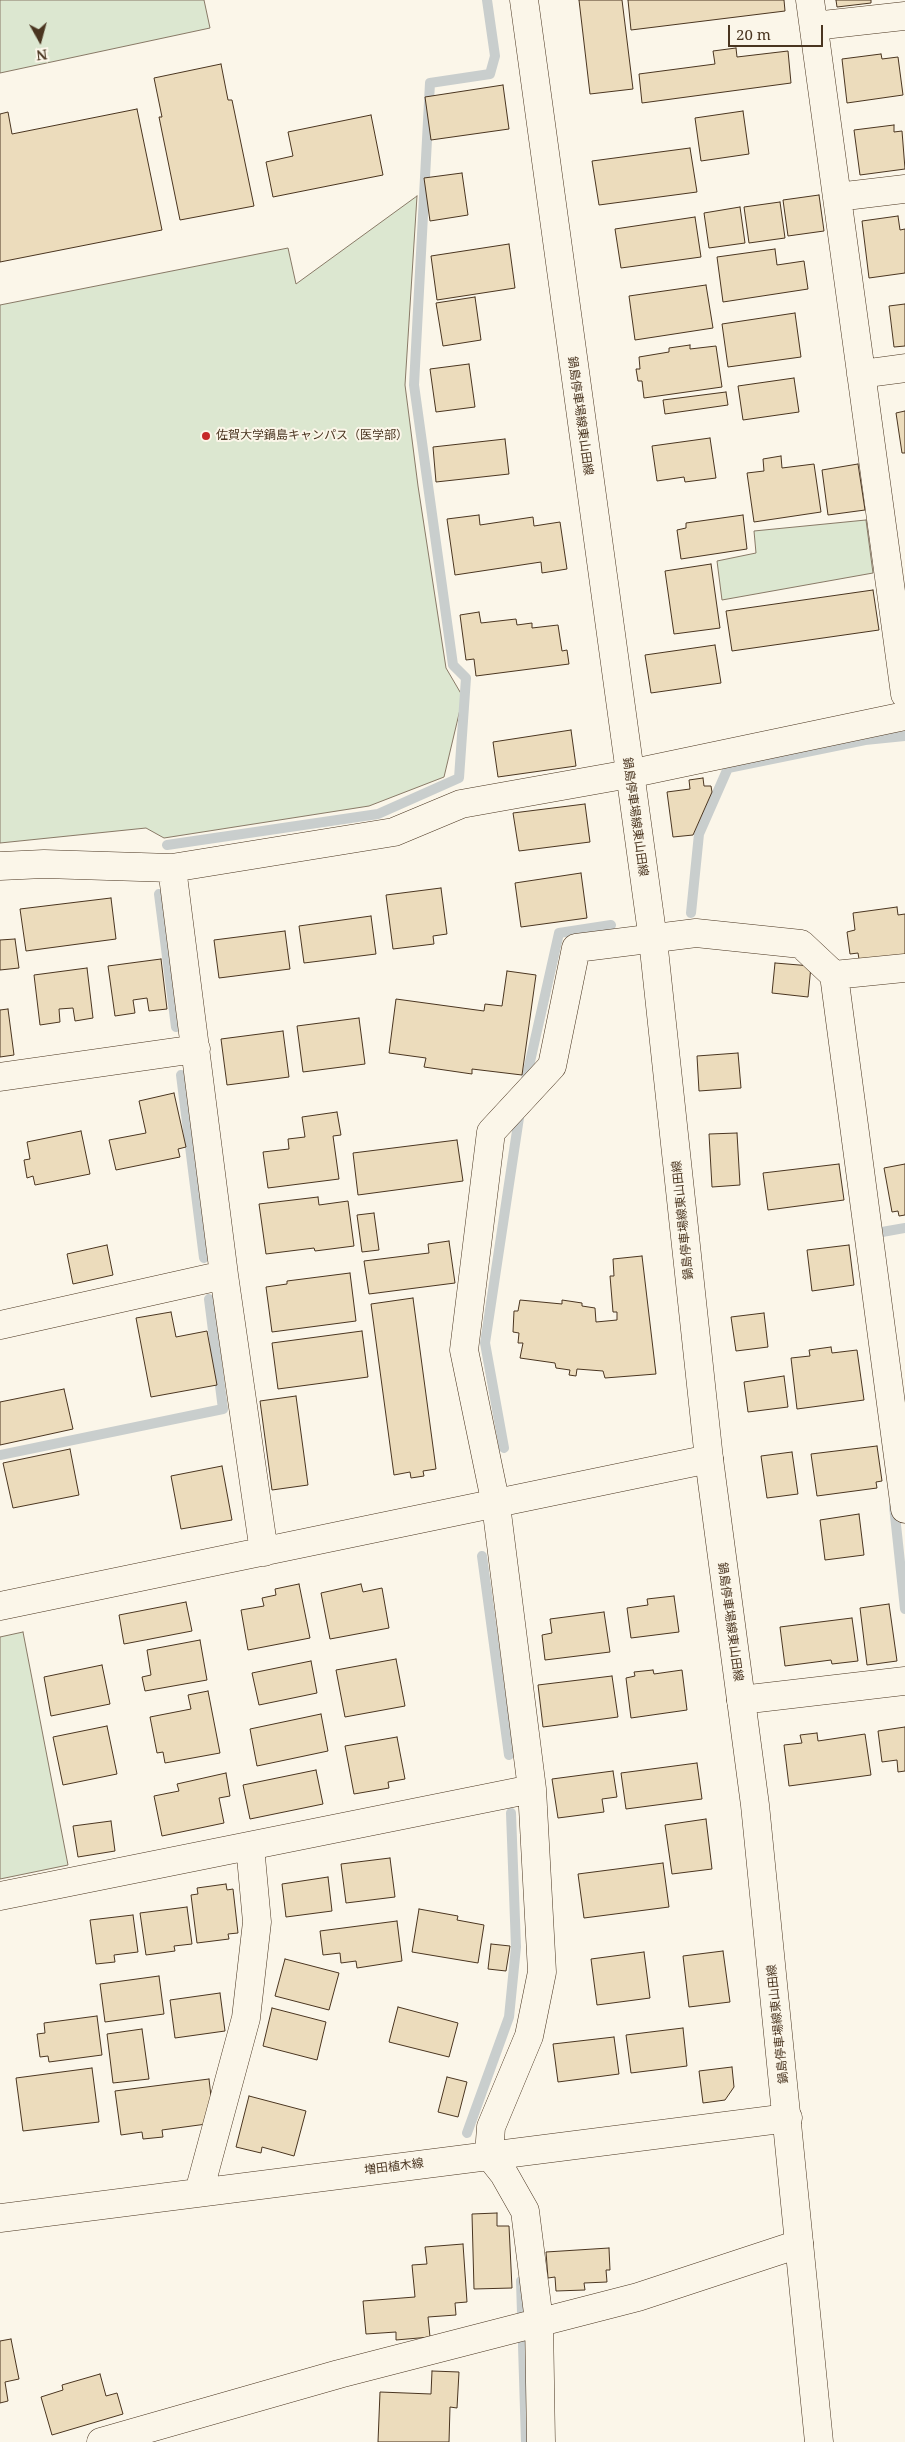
<!DOCTYPE html>
<html>
<head>
<meta charset="utf-8">
<style>
	body { margin:0 }
	#map { position:relative; width:905px; height:2442px; overflow:hidden; background:#fbf6e9; font-family:"Noto Serif",serif }
	canvas { display:block }
	.north { position:absolute; left:15px; top:15px; width:50px; height:50px; -webkit-text-stroke:4px #fbf6e9; paint-order:stroke; rotate:173deg; font-size:14px; font-weight:700; line-height:20px; text-align:center; color:#4a3520 }
	.north::after { content:''; display:block; margin:auto; width:18px; height:22px; background:#4a3520; clip-path:polygon(50% 0,100% 100%,50% 72%,0 100%) }
	.scale { position:absolute; left:728px; top:25px; width:95px; height:22px; box-sizing:border-box; border:2px solid #4a3520; border-top:0; padding-left:6px; font-size:15px; line-height:18px; white-space:nowrap; color:#4a3520; -webkit-text-stroke:4px #fbf6e9; paint-order:stroke }
</style>
</head>
<body>
<div id="map">
<canvas width="905" height="2442"></canvas>
<div class="north">N</div>
<div class="scale">20 m</div>
</div>
<script>
const context = document.querySelector('canvas').getContext('2d');
context.lineJoin = 'round';
function paint(path, color) { context.fillStyle = color; context.fill(path, 'evenodd'); }
const shape = rows => new Path2D(rows.map(r => 'M' + r).join(''));
function stroke(path, color, width, dash) { context.strokeStyle = color; context.lineWidth = width; context.lineCap = dash ? 'butt' : 'round'; context.setLineDash(dash || []); context.stroke(path); }
function write(font, color, halo, rows, align = 'center') {
  context.font = font + ' "Noto Serif","Noto Sans JP",serif'; context.lineWidth = 4; context.setLineDash([]); context.textBaseline = 'middle'; context.strokeStyle = halo; context.fillStyle = color; for (const [text, x, y, turn = 0] of rows) {
    context.save(); context.translate(x, y); context.rotate((+turn || 0) * Math.PI / 180); context.textAlign = isNaN(turn) ? turn : align; if (halo) context.strokeText(text, 0, 0); context.fillText(text, 0, 0); context.restore();
  }
}
const green = shape([
	[0,0,204,0,210,28,0,73,0,0],
	[417,196,405,385,418,486,446,668,463,697,444,777,369,806,164,838,146,828,0,843,0,305,288,248,296,284,417,196],
	[866,520,873,573,722,600,717,561,756,553,754,531,866,520],
	[23,1632,68,1865,0,1879,0,1637,23,1632]
]);
const stream = shape([
	[167,845,378,814,459,778,466,678,453,665,414,385,430,83,490,74,495,56,487,0],
	[159,894,176,1027],
	[691,913,699,834,728,768,865,740,905,736],
	[181,1075,204,1258],
	[525,1084,559,933,611,925],
	[882,1232,905,1228],
	[504,1448,485,1343,520,1111],
	[0,1455,223,1409,209,1299],
	[894,1506,905,1609],
	[482,1556,509,1755],
	[467,2133,509,2017,516,1947,511,1813],
	[521,2281,526,2442]
]);
const building = shape([
	[579,0,622,0,633,89,590,94,579,0],
	[628,0,784,0,785,11,631,30,628,0],
	[836,0,871,0,871,3,837,7,836,0],
	[736,48,737,57,788,51,791,83,642,103,639,74,715,64,713,51,736,48],
	[881,54,882,59,898,57,903,95,847,103,842,59,881,54],
	[221,64,228,100,232,100,254,206,180,220,159,117,162,117,154,78,221,64],
	[503,85,509,129,431,140,425,97,503,85],
	[137,109,162,230,0,262,0,114,8,112,12,134,137,109],
	[743,111,749,154,701,161,695,118,743,111],
	[371,115,383,175,273,197,266,162,293,156,288,132,371,115],
	[894,125,894,132,902,131,905,169,860,175,854,130,894,125],
	[690,148,697,192,599,205,592,161,690,148],
	[462,173,468,215,430,221,424,178,462,173],
	[819,195,824,231,788,236,783,200,819,195],
	[780,202,785,238,749,243,744,207,780,202],
	[740,207,745,243,709,248,704,213,740,207],
	[898,216,900,230,905,229,905,273,869,278,862,221,898,216],
	[695,217,701,257,621,268,615,229,695,217],
	[509,244,515,288,437,300,431,256,509,244],
	[775,249,777,265,804,261,808,289,723,302,717,257,775,249],
	[706,285,713,328,635,340,629,296,706,285],
	[475,297,481,340,443,346,436,303,475,297],
	[905,304,905,346,894,347,889,306,905,304],
	[795,313,801,357,728,367,722,324,795,313],
	[690,345,690,349,716,346,722,387,644,398,642,381,638,381,636,369,640,369,639,357,669,352,669,348,690,345],
	[469,364,475,407,436,412,430,369,469,364],
	[794,378,799,412,743,420,738,386,794,378],
	[726,392,728,405,665,414,663,400,726,392],
	[905,411,905,453,902,453,896,413,905,411],
	[710,438,716,478,685,482,684,477,657,481,652,446,710,438],
	[505,439,509,474,436,482,433,447,505,439],
	[781,456,782,468,814,464,821,512,754,522,747,473,764,471,763,459,781,456],
	[858,464,865,510,828,515,822,470,858,464],
	[479,515,480,525,533,517,534,526,560,522,567,569,542,573,541,562,455,575,447,519,479,515],
	[743,515,747,549,681,559,677,530,686,528,686,523,743,515],
	[711,564,720,628,674,634,665,571,711,564],
	[873,590,879,630,732,651,726,611,873,590],
	[479,612,481,623,516,619,517,625,532,623,532,628,558,625,562,651,567,650,569,664,476,676,474,659,466,660,460,615,479,612],
	[715,645,721,683,651,693,645,655,715,645],
	[571,730,576,766,498,777,493,742,571,730],
	[703,778,704,786,711,786,712,792,693,835,673,837,667,792,690,789,689,780,703,778],
	[585,804,590,842,519,851,513,813,585,804],
	[581,873,587,918,521,927,515,883,581,873],
	[441,888,447,934,433,936,434,944,393,949,386,895,441,888],
	[111,898,116,939,26,951,20,909,111,898],
	[897,907,898,915,905,914,905,959,860,965,858,953,850,954,847,932,855,930,853,913,897,907],
	[371,916,376,954,304,963,299,926,371,916],
	[285,931,290,969,219,978,214,940,285,931],
	[15,939,19,968,0,970,0,940,15,939],
	[161,959,167,1009,149,1011,147,998,133,1000,135,1013,115,1016,108,966,161,959],
	[775,963,811,966,808,997,772,993,775,963],
	[87,968,93,1018,75,1021,73,1008,59,1009,60,1022,40,1025,34,975,87,968],
	[507,971,536,975,522,1075,472,1069,472,1074,424,1067,426,1058,389,1053,396,999,484,1011,485,1004,502,1006,507,971],
	[8,1009,14,1055,0,1057,0,1010,8,1009],
	[359,1018,365,1064,303,1072,297,1026,359,1018],
	[283,1031,289,1077,227,1085,221,1039,283,1031],
	[738,1053,741,1088,699,1091,697,1056,738,1053],
	[174,1093,186,1147,178,1149,180,1157,116,1170,109,1140,146,1133,139,1101,174,1093],
	[337,1112,341,1135,333,1136,339,1179,268,1188,263,1152,289,1149,288,1139,305,1137,302,1117,337,1112],
	[81,1131,90,1174,35,1185,33,1176,27,1178,24,1160,30,1159,27,1142,81,1131],
	[737,1133,740,1185,712,1187,709,1134,737,1133],
	[457,1140,463,1181,358,1195,353,1153,457,1140],
	[839,1164,844,1200,768,1210,763,1173,839,1164],
	[905,1164,905,1215,899,1216,898,1211,892,1212,884,1168,905,1164],
	[318,1197,319,1205,348,1201,354,1246,315,1251,314,1248,266,1254,259,1204,318,1197],
	[374,1213,379,1250,362,1252,357,1215,374,1213],
	[449,1241,455,1283,369,1294,364,1261,429,1253,428,1244,449,1241],
	[107,1245,113,1275,73,1284,67,1254,107,1245],
	[849,1245,854,1285,812,1291,807,1250,849,1245],
	[642,1256,656,1374,605,1378,603,1371,577,1369,576,1376,569,1375,570,1370,556,1368,555,1363,520,1358,523,1343,518,1343,519,1333,513,1332,514,1311,518,1311,520,1300,562,1304,562,1300,582,1303,582,1306,595,1308,596,1322,617,1320,617,1312,613,1312,610,1276,614,1276,613,1259,642,1256],
	[350,1273,356,1321,272,1332,266,1287,287,1284,287,1281,350,1273],
	[413,1298,436,1469,423,1471,424,1476,411,1478,410,1472,394,1475,371,1304,413,1298],
	[171,1312,176,1337,207,1331,217,1385,151,1397,136,1318,171,1312],
	[764,1313,768,1347,736,1351,731,1317,764,1313],
	[362,1331,368,1377,278,1389,272,1343,362,1331],
	[831,1347,832,1353,857,1350,864,1400,797,1409,791,1358,810,1356,809,1350,831,1347],
	[784,1376,788,1407,748,1412,744,1382,784,1376],
	[64,1389,73,1429,0,1445,0,1402,64,1389],
	[296,1396,308,1485,272,1490,260,1401,296,1396],
	[877,1446,882,1481,876,1482,877,1488,817,1496,811,1454,877,1446],
	[70,1449,79,1495,13,1508,3,1463,70,1449],
	[792,1452,798,1494,767,1498,761,1456,792,1452],
	[222,1466,232,1520,181,1529,171,1476,222,1466],
	[859,1514,864,1555,825,1560,820,1520,859,1514],
	[299,1584,310,1638,248,1650,241,1610,264,1606,262,1598,276,1595,275,1589,299,1584],
	[361,1584,363,1592,382,1588,389,1628,330,1639,321,1593,361,1584],
	[674,1596,679,1632,631,1638,627,1608,648,1605,647,1599,674,1596],
	[186,1602,192,1631,124,1644,119,1615,186,1602],
	[889,1604,897,1661,867,1665,860,1608,889,1604],
	[604,1612,610,1652,545,1660,542,1635,552,1633,550,1619,604,1612],
	[852,1618,858,1661,832,1664,831,1660,785,1666,780,1627,852,1618],
	[200,1640,207,1680,145,1691,142,1677,151,1675,147,1650,200,1640],
	[396,1659,405,1706,345,1717,336,1670,396,1659],
	[311,1661,317,1693,259,1705,252,1673,311,1661],
	[102,1665,110,1704,51,1716,44,1677,102,1665],
	[653,1670,654,1674,682,1670,687,1710,631,1718,626,1678,635,1676,634,1672,653,1670],
	[612,1676,618,1717,543,1727,538,1685,612,1676],
	[208,1691,220,1753,165,1763,163,1752,157,1753,150,1717,191,1709,188,1695,208,1691],
	[321,1714,328,1751,257,1766,250,1729,321,1714],
	[107,1726,117,1774,63,1785,53,1737,107,1726],
	[905,1727,905,1771,898,1772,897,1760,882,1762,878,1731,905,1727],
	[817,1733,818,1741,865,1734,871,1775,789,1786,784,1745,802,1743,800,1735,817,1733],
	[397,1737,405,1779,388,1782,389,1788,354,1794,345,1746,397,1737],
	[697,1763,702,1799,626,1809,621,1773,697,1763],
	[316,1770,323,1804,250,1819,243,1785,316,1770],
	[613,1771,617,1797,602,1799,604,1812,558,1818,552,1779,613,1771],
	[226,1773,230,1796,219,1798,224,1823,162,1836,154,1796,179,1791,177,1784,226,1773],
	[706,1819,712,1869,672,1874,665,1825,706,1819],
	[111,1821,115,1851,78,1857,73,1826,111,1821],
	[390,1858,395,1897,346,1903,341,1864,390,1858],
	[663,1863,669,1907,584,1918,578,1874,663,1863],
	[328,1877,332,1911,286,1917,282,1884,328,1877],
	[226,1884,227,1890,233,1889,238,1933,228,1934,229,1939,197,1943,191,1895,198,1894,197,1888,226,1884],
	[187,1907,192,1944,174,1946,175,1951,146,1955,140,1913,187,1907],
	[419,1909,458,1916,457,1920,484,1925,478,1963,412,1952,419,1909],
	[133,1915,138,1952,114,1955,115,1962,96,1964,90,1920,133,1915],
	[397,1921,402,1961,357,1968,356,1961,341,1963,340,1953,323,1955,320,1931,397,1921],
	[491,1944,510,1946,506,1971,488,1969,491,1944],
	[723,1951,730,2002,689,2007,683,1956,723,1951],
	[644,1952,650,1998,597,2005,591,1959,644,1952],
	[285,1959,339,1973,329,2010,275,1996,285,1959],
	[159,1976,164,2014,105,2022,100,1984,159,1976],
	[220,1993,225,2031,175,2038,170,2000,220,1993],
	[398,2007,458,2023,449,2057,389,2042,398,2007],
	[272,2008,326,2022,317,2060,263,2046,272,2008],
	[97,2016,102,2055,49,2062,48,2056,40,2057,37,2034,45,2033,44,2023,97,2016],
	[683,2028,687,2066,631,2073,626,2035,683,2028],
	[142,2029,149,2079,113,2083,107,2034,142,2029],
	[614,2037,619,2074,558,2082,553,2044,614,2037],
	[732,2067,734,2087,725,2100,703,2103,699,2071,732,2067],
	[92,2068,99,2122,23,2131,16,2078,92,2068],
	[447,2077,467,2082,458,2117,438,2112,447,2077],
	[209,2079,214,2123,162,2130,163,2137,143,2139,142,2132,121,2135,115,2091,209,2079],
	[249,2096,306,2111,294,2156,262,2147,261,2153,236,2147,249,2096],
	[497,2213,497,2226,509,2226,512,2288,474,2289,472,2214,497,2213],
	[463,2244,467,2302,455,2303,456,2315,428,2317,430,2337,396,2340,396,2332,366,2334,363,2301,415,2297,412,2265,427,2264,425,2247,463,2244],
	[609,2248,610,2270,606,2270,607,2282,584,2283,585,2290,556,2291,555,2277,548,2278,546,2252,609,2248],
	[11,2339,19,2379,5,2382,8,2401,0,2403,0,2341,11,2339],
	[432,2371,459,2372,457,2408,450,2407,449,2442,378,2442,380,2392,431,2394,432,2371],
	[100,2374,106,2396,117,2393,123,2414,52,2435,41,2397,63,2390,62,2385,100,2374]
]);
const minor = shape([
	[810,0,905,694],
	[814,26,905,16],
	[837,197,905,189],
	[861,374,905,368],
	[0,866,44,864,172,868,394,832,461,804,629,774,905,716],
	[172,868,224,1275,264,1552],
	[834,975,905,1509],
	[0,1077,196,1049],
	[0,1325,224,1275],
	[0,1606,709,1459],
	[741,1700,905,1681],
	[0,1896,532,1789],
	[199,2192,246,2018,257,1922,250,1846],
	[0,2218,788,2118],
	[101,2442,339,2374,638,2297,799,2244],
	[541,2442,539,2321,525,2211,504,2174,489,2155,491,2127,529,2036,542,1972,532,1789,496,1505,464,1350,491,1132,552,1066,576,948,696,933,801,944,834,975,905,968]
]);
const major = shape([
	[524,0,653,940,709,1459,755,1805,819,2442]
]);
const markers = [
	[206,436,5,"#c62828"]
];
const streetNames = [
	["鍋島停車場線東山田線",580,416,82],
	["鍋島停車場線東山田線",635,817,82],
	["鍋島停車場線東山田線",683,1220,-96],
	["鍋島停車場線東山田線",730,1622,82],
	["鍋島停車場線東山田線",778,2024,-96],
	["増田植木線",394,2167,-7]
];
const poiNames = [
	["佐賀大学鍋島キャンパス（医学部）",216,436]
];
paint(green, '#dce7d0');
stroke(green, '#887966', 1);
stroke(stream, '#c9cecd', 10);
paint(building, '#ecdcbc');
stroke(building, '#4a3520', 1);
stroke(minor, '#4a3520', 29);
stroke(major, '#4a3520', 29);
stroke(minor, '#fbf6e9', 28);
stroke(major, '#fbf6e9', 28);
for (const [x, y, r, color] of markers) { const dot = new Path2D(); dot.arc(x, y, r, 0, 2 * Math.PI); context.fillStyle = color; context.fill(dot); stroke(dot, '#fbf6e9', 2); }
write('12px', '#4a3520', '#fbf6e9', streetNames);
write('12px', '#4a3520', '#fbf6e9', poiNames, 'left');
</script>
</body>
</html>
